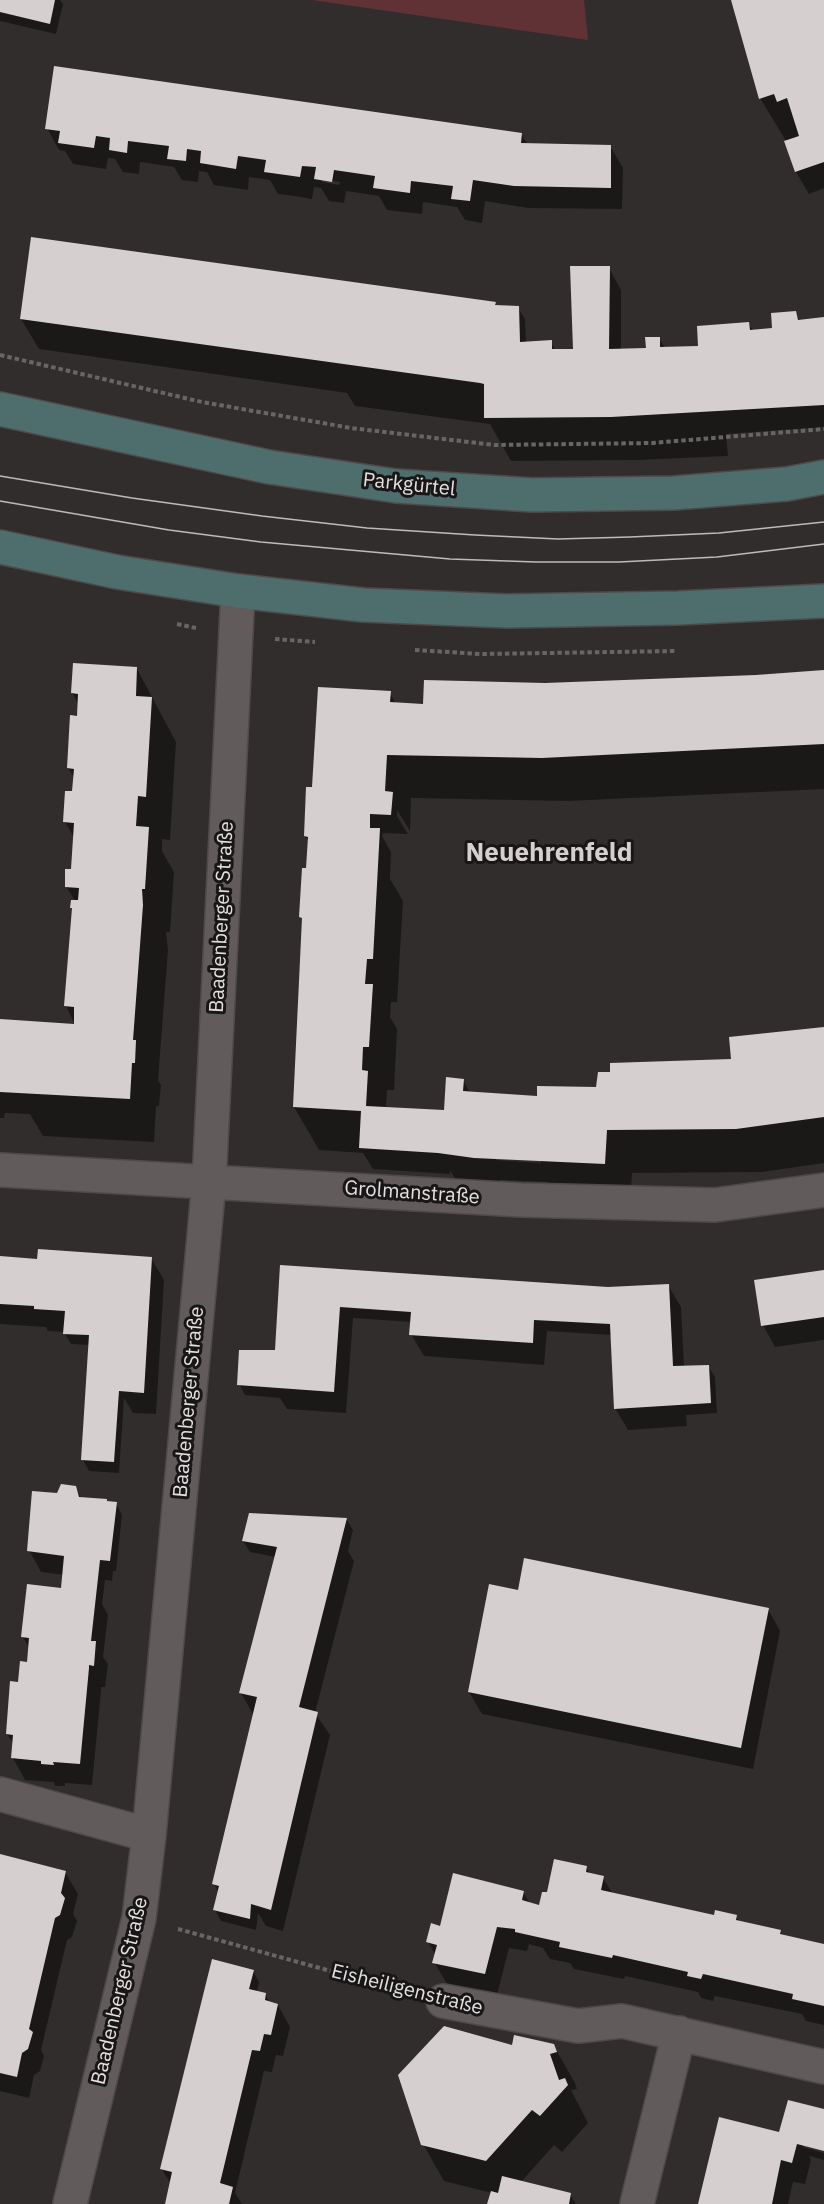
<!DOCTYPE html>
<html>
<head>
<meta charset="utf-8">
<style>
	body { margin:0 }
	canvas { display:block; background:#322d2d }
</style>
</head>
<body>
<canvas width="824" height="2204"></canvas>
<script>
const context = document.querySelector('canvas').getContext('2d');
context.lineJoin = 'round';
function paint(path, color) { context.fillStyle = color; context.fill(path, 'evenodd'); }
const shape = rows => new Path2D(rows.map(r => 'M' + r).join(''));
function stroke(path, color, width, dash) { context.strokeStyle = color; context.lineWidth = width; context.lineCap = dash ? 'butt' : 'round'; context.setLineDash(dash || []); context.stroke(path); }
function write(font, color, halo, rows, align = 'center') {
  context.font = font + ' "IBM Plex Sans",sans-serif'; context.lineWidth = 6; context.setLineDash([]); context.textBaseline = 'middle'; context.strokeStyle = halo; context.fillStyle = color; for (const [text, x, y, turn = 0] of rows) {
    context.save(); context.translate(x, y); context.rotate((+turn || 0) * Math.PI / 180); context.textAlign = isNaN(turn) ? turn : align; if (halo) context.strokeText(text, 0, 0); context.fillText(text, 0, 0); context.restore();
  }
}
const green = shape([
	[312,0,584,0,588,40]
]);
const shadow = shape([
	[0,0,60,0,63,4,56,34,0,21],
	[732,0,824,0,824,188,809,194,796,172,786,141,760,98],
	[47,128,521,134,528,145,610,146,623,168,622,209,528,208,485,201,482,223,465,220,457,207,423,202,422,214,387,210,379,196,346,191,344,203,329,201,321,188,314,187,312,199,295,196,278,194,270,180,249,177,248,190,214,185,207,172,199,171,198,182,182,180,174,167,140,162,139,174,123,172,115,159,108,158,106,169,73,164,65,151,59,150],
	[322,179,340,182,339,185,322,182],
	[609,268,621,290,621,349,647,349,659,338,665,348,697,347,748,323,753,331,774,329,795,313,800,321,824,319,824,427,726,434,728,456,637,460,511,461,490,424,355,406,347,393,39,349,21,319,495,304,496,307,518,308,525,319,526,343,551,342,555,350,574,350],
	[137,669,176,742,170,840,162,839,162,851,174,872,170,932,166,932,168,950,158,1080,161,1085,159,1106,156,1106,154,1142,43,1136,30,1114,5,1113,4,1118,0,1118,0,1021,75,1025,66,1006,75,901,66,886,73,870,75,839,65,822,74,793,75,779,68,768,79,705,72,693],
	[824,672,824,789,568,801,411,798,410,831,397,810,397,816,408,834,383,833,382,836,391,852,390,879,403,901,397,1002,391,1002,390,1017,397,1029,394,1090,387,1090,386,1106,388,1109,445,1112,463,1080,469,1091,538,1097,597,1089,732,1061,824,1029,824,1163,762,1172,632,1173,630,1207,561,1204,548,1182,500,1180,499,1201,465,1196,450,1170,450,1174,373,1169,363,1153,319,1150,294,1107,304,922,301,917,308,869,309,842,305,836,315,789,390,693,396,704,424,705,545,684,756,677],
	[496,1157,541,1160,541,1163,496,1160],
	[0,1258,39,1260,151,1258,164,1280,156,1414,133,1413,124,1398,119,1473,89,1471,83,1460,89,1345,71,1344,64,1332,48,1331,46,1327,0,1324],
	[282,1266,609,1288,668,1285,681,1307,684,1367,708,1366,715,1377,717,1413,686,1415,687,1426,628,1430,615,1408,611,1335,547,1331,544,1365,424,1356,411,1334,412,1322,353,1318,346,1413,287,1409,280,1398,245,1395,239,1384,276,1355],
	[824,1271,824,1340,775,1347,763,1325],
	[75,1487,82,1499,116,1503,122,1515,116,1571,113,1571,112,1581,105,1580,102,1604,108,1615,103,1657,108,1664,105,1687,101,1687,101,1691,92,1785,65,1783,65,1786,55,1786,54,1782,25,1780,13,1758,14,1745,7,1734,20,1684,29,1663,30,1649,22,1636,62,1589,64,1575,41,1572,29,1550,58,1495],
	[347,1520,353,1530,348,1551,354,1561,315,1713,330,1735,283,1931,266,1926,258,1913,256,1930,221,1921,215,1910,219,1893,214,1884,254,1716,241,1693,276,1557,250,1552,243,1541],
	[520,1591,768,1609,780,1631,753,1769,482,1714,469,1692],
	[0,1856,65,1872,78,1894,73,1914,77,1921,72,1937,67,1940,41,2050,44,2056,40,2071,34,2075,29,2098,0,2091],
	[586,1867,591,1875,603,1878,613,1894,715,1916,736,1916,740,1923,780,1931,783,1937,824,1945,824,2025,806,2021,802,2014,715,1996,713,2001,701,1998,698,1992,625,1976,624,1979,574,1969,570,1963,550,1959,543,1948,529,1944,527,1951,509,1948,497,1995,447,1984,434,1962,436,1956,428,1942,441,1927,523,1892,530,1904,540,1906,548,1894],
	[253,1971,259,1982,257,1992,265,1994,270,2003,278,2005,290,2027,283,2056,276,2055,272,2072,264,2071,235,2193,242,2204,166,2204,171,2184,161,2168],
	[554,2046,575,2083,577,2089,571,2090,588,2123,562,2152,554,2145,521,2182,570,2195,576,2204,489,2204,492,2193,444,2181,423,2144,513,2047],
	[824,2110,824,2149,803,2144,803,2147,824,2153,824,2160,809,2156,811,2160,805,2184,793,2182,788,2204,699,2204,780,2134]
]);
const building = shape([
	[0,0,55,0,50,24,0,12],
	[731,0,824,0,824,162,795,172,784,141,799,136,787,98,777,102,774,94,759,99],
	[54,66,522,133,521,143,611,145,611,188,514,186,473,180,470,201,451,199,453,186,411,181,410,193,373,188,375,176,334,170,332,182,314,179,316,167,302,166,300,177,264,172,266,160,238,156,236,169,200,163,201,151,187,149,186,161,167,159,169,146,128,141,127,153,109,150,110,138,96,136,94,148,58,143,60,131,45,129],
	[31,237,496,302,495,305,519,306,520,342,552,340,552,349,573,349,570,266,610,266,609,349,646,348,645,337,660,337,660,347,698,346,697,326,749,322,750,330,772,328,771,313,796,311,798,320,824,317,824,405,611,417,484,418,484,384,480,383,20,319],
	[73,663,137,667,136,696,152,697,146,797,138,796,136,826,149,827,145,889,142,889,143,905,133,1040,136,1040,135,1063,132,1063,130,1099,0,1092,0,1019,74,1024,74,1007,64,1006,72,908,70,908,71,900,78,900,79,888,65,887,65,869,71,869,74,823,63,822,65,791,72,791,74,769,67,768,70,715,77,716,78,694,71,693],
	[824,670,824,744,542,758,387,755,385,791,393,792,391,815,370,814,370,828,380,828,373,959,367,959,365,984,373,984,369,1047,363,1047,362,1070,368,1071,366,1106,444,1110,446,1077,464,1079,463,1091,537,1096,537,1086,596,1087,598,1072,610,1072,610,1063,731,1059,729,1037,824,1027,824,1117,736,1129,607,1130,605,1164,474,1158,438,1153,359,1148,361,1111,293,1107,302,918,299,917,302,868,306,868,308,837,304,836,306,787,312,787,318,687,391,691,390,702,423,704,424,680,545,683,756,675],
	[38,1249,152,1257,144,1393,119,1391,114,1462,81,1460,89,1335,63,1334,65,1311,34,1309,34,1306,0,1304,0,1256,37,1259],
	[280,1265,608,1287,669,1284,673,1366,709,1365,711,1403,614,1409,610,1324,534,1320,533,1343,409,1335,411,1312,340,1307,334,1392,237,1385,239,1350,275,1350],
	[824,1270,824,1317,761,1326,754,1280],
	[61,1484,76,1486,79,1497,107,1499,107,1501,117,1502,110,1561,100,1560,91,1641,96,1641,94,1666,89,1665,89,1668,80,1764,53,1762,54,1765,41,1764,41,1761,11,1758,13,1735,6,1734,10,1681,18,1682,20,1661,27,1662,29,1638,21,1637,27,1584,61,1588,64,1556,27,1551,32,1491,57,1493],
	[249,1513,347,1518,299,1707,318,1712,271,1910,251,1904,250,1919,213,1910,219,1886,212,1884,257,1697,239,1693,277,1547,242,1541],
	[524,1558,769,1608,741,1748,468,1692,489,1584,518,1590],
	[0,1854,66,1871,61,1893,65,1898,60,1915,55,1918,29,2029,33,2032,28,2049,22,2053,17,2077,0,2073],
	[554,1859,587,1866,586,1872,604,1876,601,1890,714,1915,715,1910,737,1915,736,1920,781,1930,780,1934,824,1944,824,2006,792,1999,793,1994,703,1974,701,1979,687,1976,688,1972,613,1955,612,1958,559,1947,560,1942,515,1932,515,1929,497,1927,485,1974,432,1963,437,1945,426,1942,431,1923,440,1926,453,1873,524,1891,522,1900,539,1905,542,1892,547,1892],
	[212,1959,254,1970,249,1989,266,1993,265,2000,278,2004,271,2035,264,2034,260,2051,252,2050,220,2183,233,2187,229,2204,165,2204,172,2172,160,2169],
	[444,2026,512,2045,514,2035,554,2044,557,2052,550,2054,559,2080,565,2078,568,2085,540,2116,532,2110,486,2161,421,2145,398,2075],
	[788,2100,824,2109,824,2151,797,2144,792,2163,781,2160,772,2204,698,2204,719,2117,779,2132],
	[502,2176,571,2193,569,2204,487,2204,491,2191,498,2193]
]);
const path = shape([
	[0,355,202,402,351,428,494,445,652,443,824,429],
	[177,624,196,628],
	[275,639,315,642],
	[415,650,481,654,677,651],
	[178,1929,407,1992]
]);
const minor = shape([
	[0,1170,521,1200,715,1205,824,1190],
	[0,1794,149,1835],
	[443,2001,578,2026,622,2021,824,2067],
	[70,2204,139,1918,149,1835,209,1182,238,591],
	[637,2204,679,2033]
]);
const secondary = shape([
	[0,409,269,467,396,486,532,495,674,493,787,484,824,477],
	[0,547,117,572,238,591,363,605,507,611,678,608,824,601]
]);
const tram = shape([
	[0,476,132,498,262,516,367,528,475,535,558,539,630,537,719,533,824,522],
	[0,501,169,530,261,542,450,559,536,562,619,562,717,557,824,544]
]);
const streetNames = [
	["Parkgürtel",409,485,6],
	["Baadenberger Straße",222,917,-87],
	["Grolmanstraße",412,1193,4],
	["Baadenberger Straße",189,1402,-85],
	["Eisheiligenstraße",407,1990,14],
	["Baadenberger Straße",120,1991,-77]
];
const districtNames = [
	["Neuehrenfeld",549,853]
];
paint(green, '#613235');
paint(shadow, '#0007');
paint(building, '#d6cfcf');
stroke(minor, '#4f4a4a', 36);
stroke(secondary, '#4f4a4a', 36);
stroke(path, '#696565', 4, [4.5, 3]);
stroke(minor, '#615b5b', 33);
stroke(secondary, '#4e6d6d', 33);
stroke(tram, '#bebaba', 1.5);
write('20px', '#e4e0e0', '#181616', streetNames);
write('bold 26px', '#d6cfcf', '#181616', districtNames);
</script>
</body>
</html>
